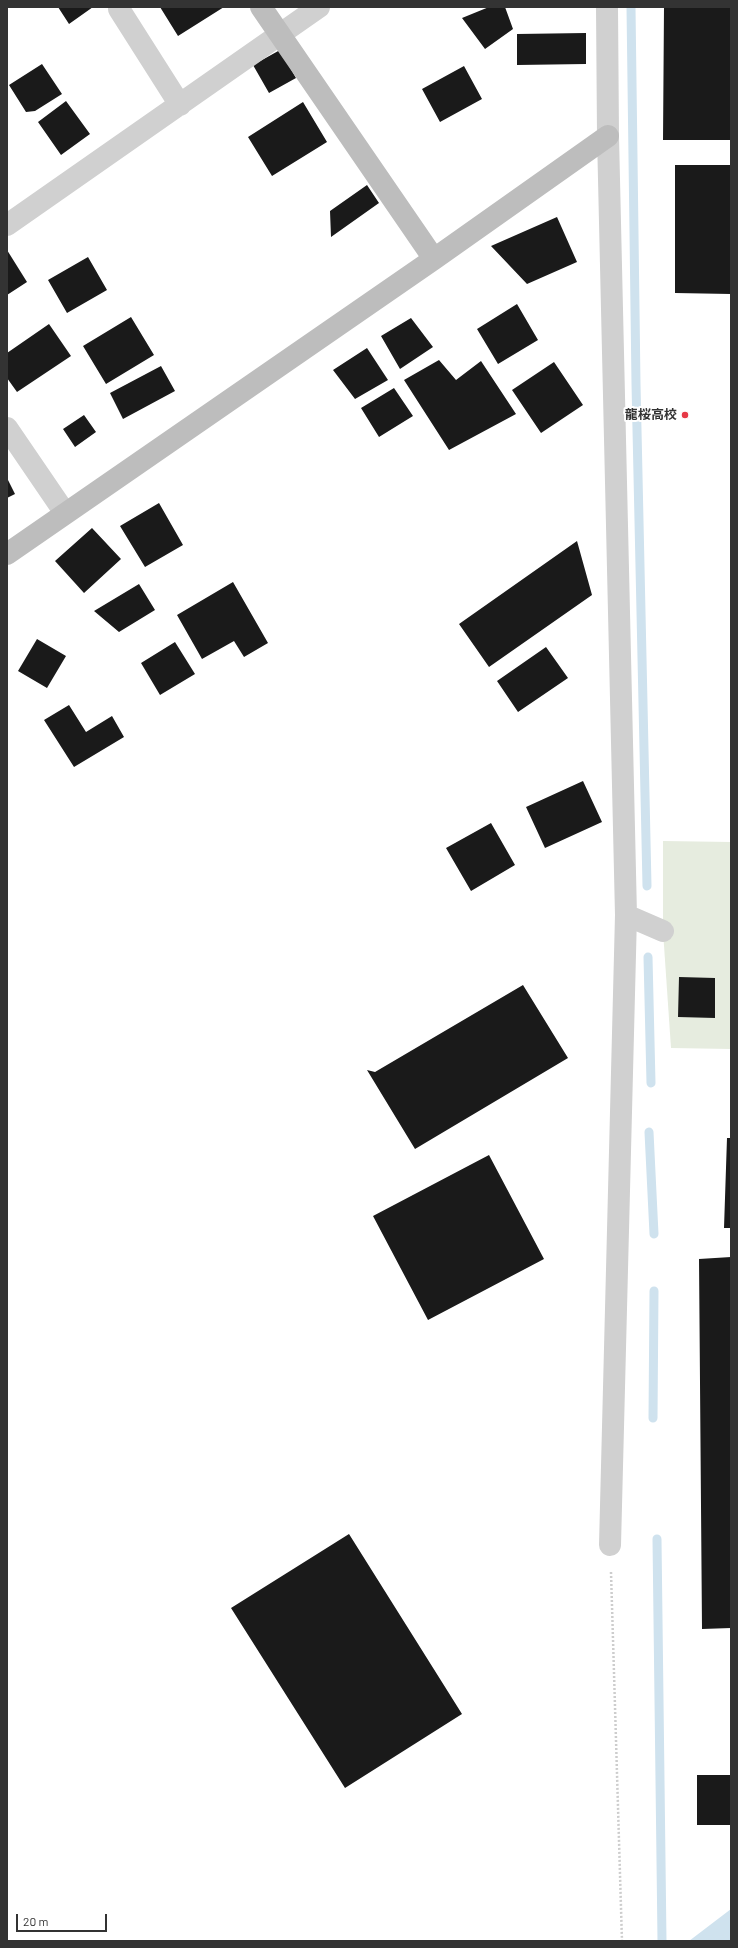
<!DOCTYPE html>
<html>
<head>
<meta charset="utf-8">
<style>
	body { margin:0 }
	#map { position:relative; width:738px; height:1948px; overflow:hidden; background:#fff; font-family:Barlow,sans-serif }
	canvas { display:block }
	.frame { position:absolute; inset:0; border:8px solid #333; pointer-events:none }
	.scale { position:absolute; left:16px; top:1914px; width:91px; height:18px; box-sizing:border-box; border:2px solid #333; border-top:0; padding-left:5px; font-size:12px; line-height:14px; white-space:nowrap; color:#333; -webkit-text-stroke:3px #fff; paint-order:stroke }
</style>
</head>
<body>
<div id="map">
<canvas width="738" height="1948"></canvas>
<div class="frame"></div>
<div class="scale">20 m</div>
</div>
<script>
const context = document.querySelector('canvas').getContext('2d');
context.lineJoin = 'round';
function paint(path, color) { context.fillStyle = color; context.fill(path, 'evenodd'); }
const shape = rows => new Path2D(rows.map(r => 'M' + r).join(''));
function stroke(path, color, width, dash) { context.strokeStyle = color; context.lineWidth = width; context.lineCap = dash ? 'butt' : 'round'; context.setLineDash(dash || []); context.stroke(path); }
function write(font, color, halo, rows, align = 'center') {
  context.font = font + ' Barlow,"Noto Sans JP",sans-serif'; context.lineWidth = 4; context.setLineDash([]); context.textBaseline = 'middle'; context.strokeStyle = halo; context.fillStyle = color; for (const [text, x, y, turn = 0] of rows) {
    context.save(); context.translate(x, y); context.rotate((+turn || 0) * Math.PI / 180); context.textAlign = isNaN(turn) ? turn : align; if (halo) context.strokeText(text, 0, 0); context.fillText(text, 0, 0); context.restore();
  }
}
const green = shape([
	[663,841,731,842,731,1049,671,1048,663,931]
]);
const water = shape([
	[731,1909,731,1941,689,1941]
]);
const stream = shape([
	[631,7,636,384,647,886],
	[648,957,651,1083],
	[649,1132,654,1234],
	[653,1418,654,1291],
	[657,1539,662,1941]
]);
const building = shape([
	[58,7,93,7,69,24],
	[160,7,224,7,178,36],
	[489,7,505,7,513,29,485,49,462,18],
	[664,7,731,7,730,140,663,140],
	[586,33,586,64,517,65,517,34],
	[280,50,296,78,269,93,253,65],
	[42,64,62,94,35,111,26,112,9,85],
	[464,66,482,99,440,122,422,89],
	[66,101,90,134,61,155,38,122],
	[303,102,327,142,272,176,248,137],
	[675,165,731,165,731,294,675,293],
	[367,185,379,203,331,237,330,211],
	[557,217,577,262,527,284,491,246],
	[7,250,27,282,7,295],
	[88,257,107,290,67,313,48,280],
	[517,304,538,340,498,364,477,329],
	[131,317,154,355,106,384,83,346],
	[411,318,433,347,400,369,381,336],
	[49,324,71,356,17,392,7,378,7,353],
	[367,348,388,380,355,399,333,370],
	[439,360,456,380,481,361,516,414,449,450,404,380],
	[554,362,583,405,541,433,512,390],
	[161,366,175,391,123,419,110,393],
	[394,388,413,416,379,437,361,408],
	[84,415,96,432,75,447,63,429],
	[7,478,15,494,7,498],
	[159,503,183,545,145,567,120,526],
	[92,528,121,559,84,593,55,561],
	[577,541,592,595,489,667,459,624],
	[233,582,268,643,244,657,234,641,202,659,177,615],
	[139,584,155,610,119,632,94,611],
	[37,639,66,656,47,688,18,671],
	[175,642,195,674,160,695,141,663],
	[546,647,568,678,518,712,497,681],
	[69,705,86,732,112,716,124,737,74,767,44,720],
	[583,781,602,822,545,848,526,807],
	[491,823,515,865,471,891,446,848],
	[679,977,715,978,715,1018,678,1017],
	[523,985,568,1058,415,1149,367,1070,375,1072],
	[727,1138,731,1138,731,1228,724,1228],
	[489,1155,544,1259,428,1320,373,1216],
	[731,1257,731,1628,702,1629,699,1259],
	[349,1534,462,1714,345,1788,231,1608],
	[697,1775,731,1775,731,1825,697,1825]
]);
const path = shape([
	[611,1572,622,1941]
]);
const street = shape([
	[607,7,608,136,626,915,610,1545],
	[119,9,180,105],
	[7,225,319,7],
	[7,428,65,513],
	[626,915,663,931]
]);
const secondary = shape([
	[261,7,434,259],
	[7,554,434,259,608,136]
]);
const markers = [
	[685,415,4,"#e63946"]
];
const poiNames = [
	["龍桜高校",677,415]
];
paint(green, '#e6ecdf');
paint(water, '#cfe2ee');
stroke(stream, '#cfe2ee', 9);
paint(building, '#1a1a1a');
stroke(path, '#cdcdcd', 2.5, [2, 2]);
stroke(street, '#d0d0d0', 22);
stroke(secondary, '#bdbdbd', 22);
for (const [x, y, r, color] of markers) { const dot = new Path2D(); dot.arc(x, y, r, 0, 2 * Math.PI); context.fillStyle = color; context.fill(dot); stroke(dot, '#fff', 1.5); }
write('bold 13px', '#333', '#fff', poiNames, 'right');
</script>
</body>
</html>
